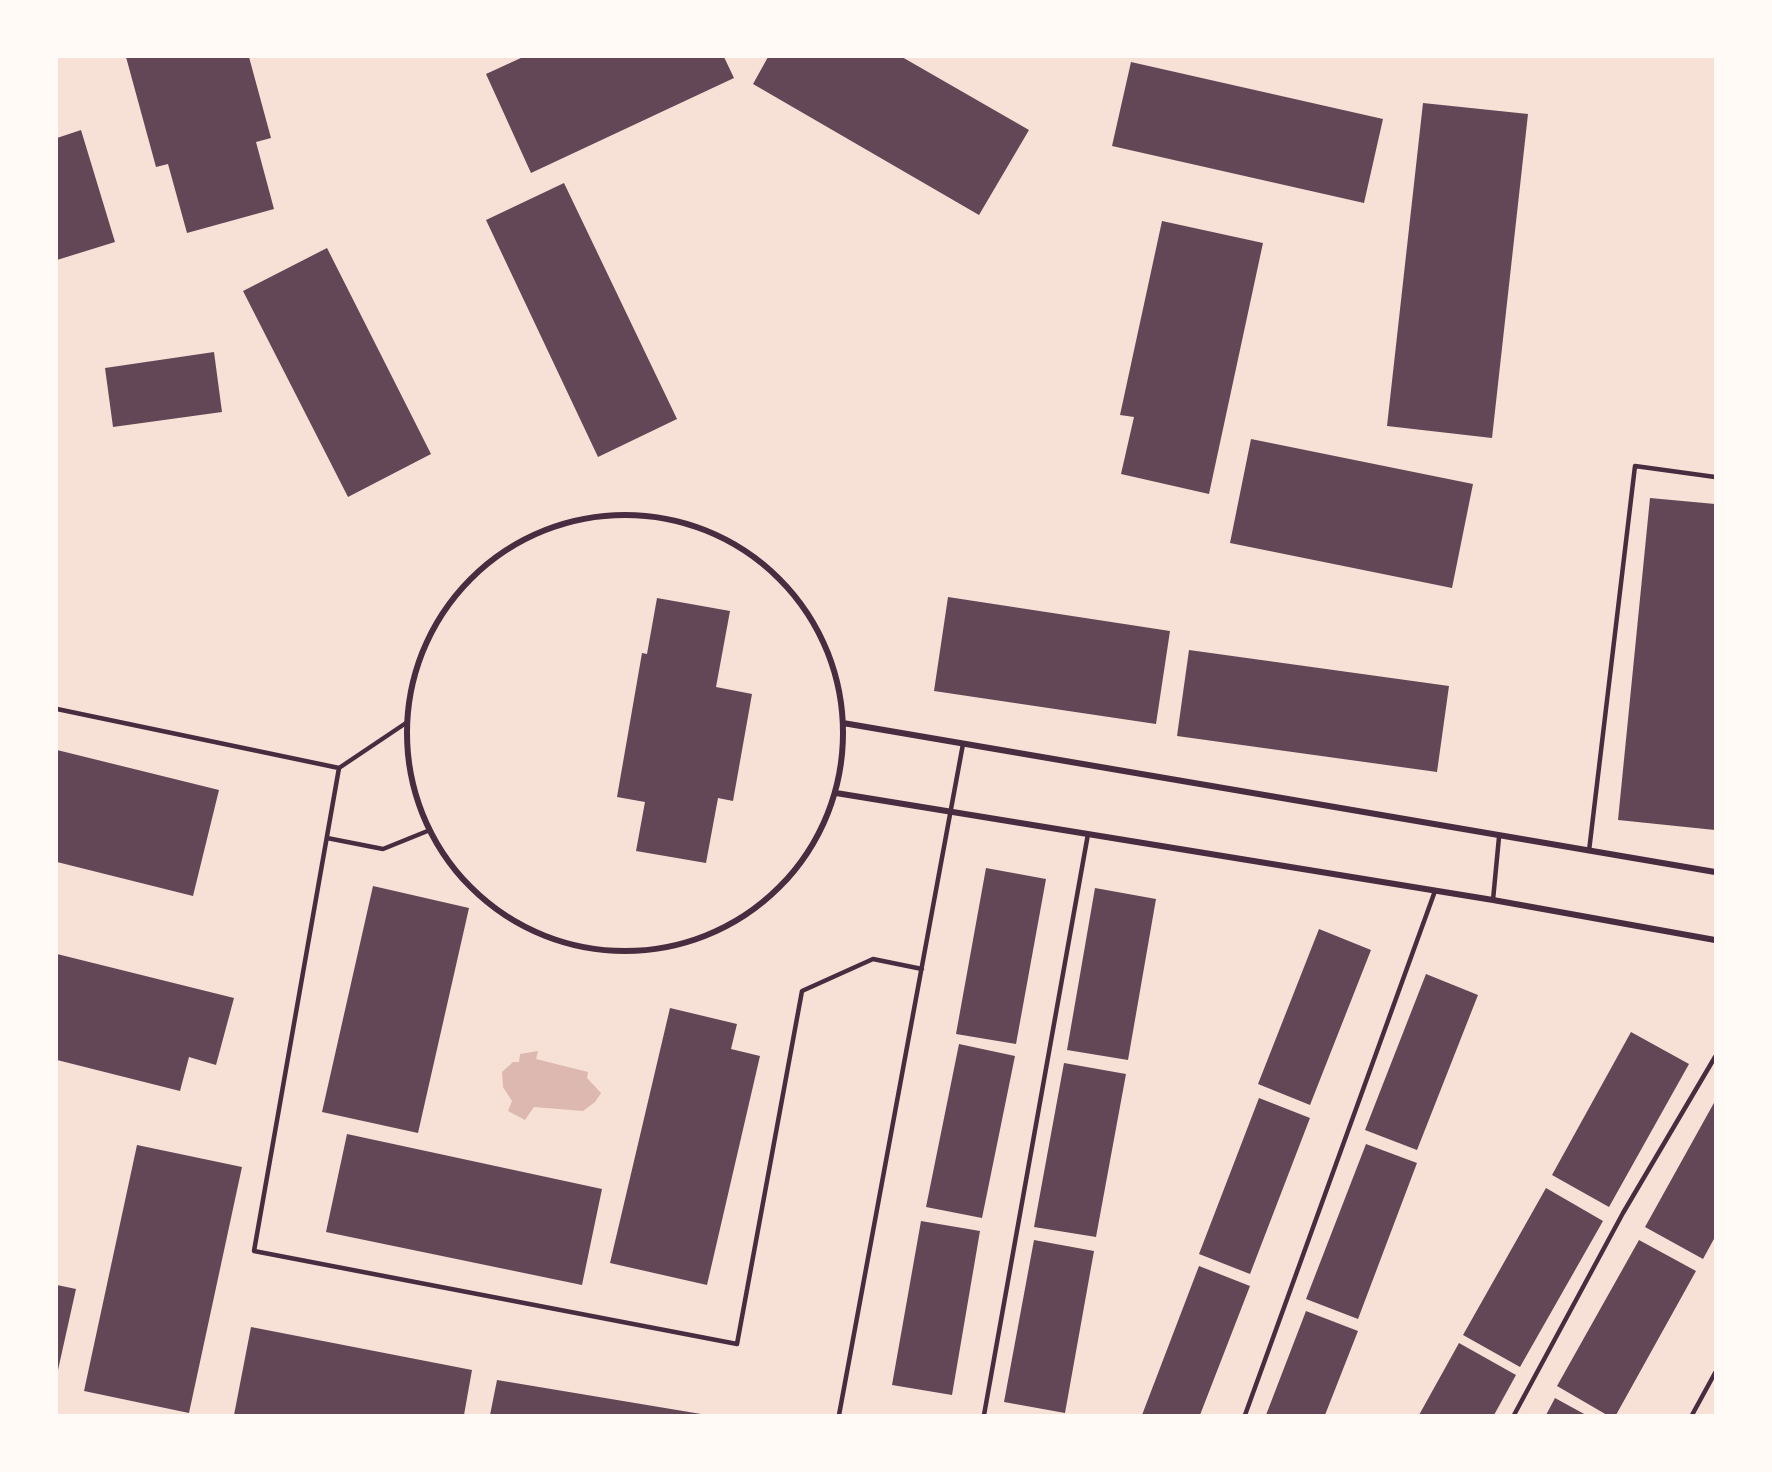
<!DOCTYPE html>
<html>
<head>
<meta charset="utf-8">
<style>
	body { margin:0 }
	#map { position:relative; width:1772px; height:1472px; overflow:hidden; background:#f7e1d7; font-family:"DejaVu Sans",sans-serif }
	canvas { display:block }
	.frame { position:absolute; inset:0; border:58px solid #fffaf5; pointer-events:none }
</style>
</head>
<body>
<div id="map">
<canvas width="1772" height="1472"></canvas>
<div class="frame"></div>
</div>
<script>
const context = document.querySelector('canvas').getContext('2d');
context.lineJoin = 'round';
function paint(path, color) { context.fillStyle = color; context.fill(path, 'evenodd'); }
const shape = rows => new Path2D(rows.map(r => 'M' + r).join(''));
function stroke(path, color, width, dash) { context.strokeStyle = color; context.lineWidth = width; context.lineCap = dash ? 'butt' : 'round'; context.setLineDash(dash || []); context.stroke(path); }
const water = shape([
	[538,1051,536,1059,588,1072,587,1078,601,1093,595,1102,583,1111,534,1107,525,1120,508,1111,512,1101,503,1087,502,1072,513,1062,519,1062,520,1054]
]);
const building = shape([
	[126,57,249,57,271,138,256,142,274,209,187,233,168,164,156,167],
	[523,57,724,57,734,78,531,173,486,74],
	[768,57,902,57,1029,130,979,215,753,84],
	[1131,62,1383,119,1364,203,1112,146],
	[1423,103,1528,114,1492,438,1387,426],
	[81,130,115,242,57,260,57,138],
	[564,183,677,419,598,457,486,220],
	[1162,221,1263,243,1209,494,1121,474,1134,417,1120,415],
	[327,248,431,454,348,497,243,291],
	[214,352,222,412,113,427,105,368],
	[1251,439,1473,484,1452,588,1230,543],
	[1650,498,1715,504,1715,830,1618,820],
	[948,597,1170,631,1156,724,934,691],
	[657,598,730,611,716,687,752,694,733,801,718,798,706,863,636,851,645,802,617,797,642,653,647,654],
	[1189,650,1449,686,1437,772,1177,736],
	[57,750,219,790,193,896,57,862],
	[986,868,1046,879,1016,1044,956,1034],
	[373,886,469,908,418,1133,322,1112],
	[1095,888,1156,899,1128,1060,1067,1050],
	[1319,929,1371,950,1310,1105,1258,1084],
	[57,954,234,998,216,1065,189,1057,180,1091,57,1060],
	[1426,974,1478,995,1417,1150,1365,1130],
	[670,1008,737,1024,731,1049,760,1056,707,1285,610,1263],
	[1631,1032,1689,1064,1609,1207,1552,1175],
	[959,1044,1015,1056,982,1218,926,1207],
	[1064,1063,1126,1074,1096,1237,1034,1227],
	[1259,1098,1310,1118,1250,1274,1199,1254],
	[1715,1101,1715,1237,1703,1259,1645,1227],
	[347,1134,602,1189,582,1285,326,1232],
	[1366,1144,1417,1163,1358,1319,1306,1299],
	[137,1145,242,1167,189,1413,84,1391],
	[1546,1188,1603,1221,1520,1367,1463,1335],
	[921,1221,980,1231,952,1395,892,1385],
	[1034,1240,1094,1251,1065,1413,1004,1402],
	[1639,1240,1696,1271,1616,1415,1607,1415,1557,1386],
	[1199,1266,1250,1286,1200,1415,1142,1415],
	[57,1285,76,1289,58,1370,57,1370],
	[1306,1311,1358,1331,1325,1415,1266,1415],
	[251,1327,472,1370,464,1415,234,1415],
	[1459,1343,1516,1375,1494,1415,1419,1415],
	[497,1380,701,1414,701,1415,490,1415],
	[1555,1398,1586,1415,1546,1415]
]);
const service = shape([
	[57,709,339,768,254,1251,737,1344,802,991,873,959,922,969],
	[339,768,406,723],
	[327,838,383,849,430,830],
	[1589,851,1635,466,1715,477],
	[1493,900,1499,837],
	[839,1415,963,744],
	[984,1415,1088,834],
	[1245,1415,1435,891],
	[1514,1415,1623,1213,1715,1057],
	[1692,1415,1715,1373]
]);
const minor = shape([
	'407 733a218 218 0 1 1 436 0a218 218 0 1 1-436 0Z',
	[843,723,1715,872],
	[836,793,1493,900,1715,940]
]);
paint(water, '#dcb8b0');
paint(building, '#644757');
stroke(service, '#4a2c40', 4.5);
stroke(minor, '#4a2c40', 6);
</script>
</body>
</html>
